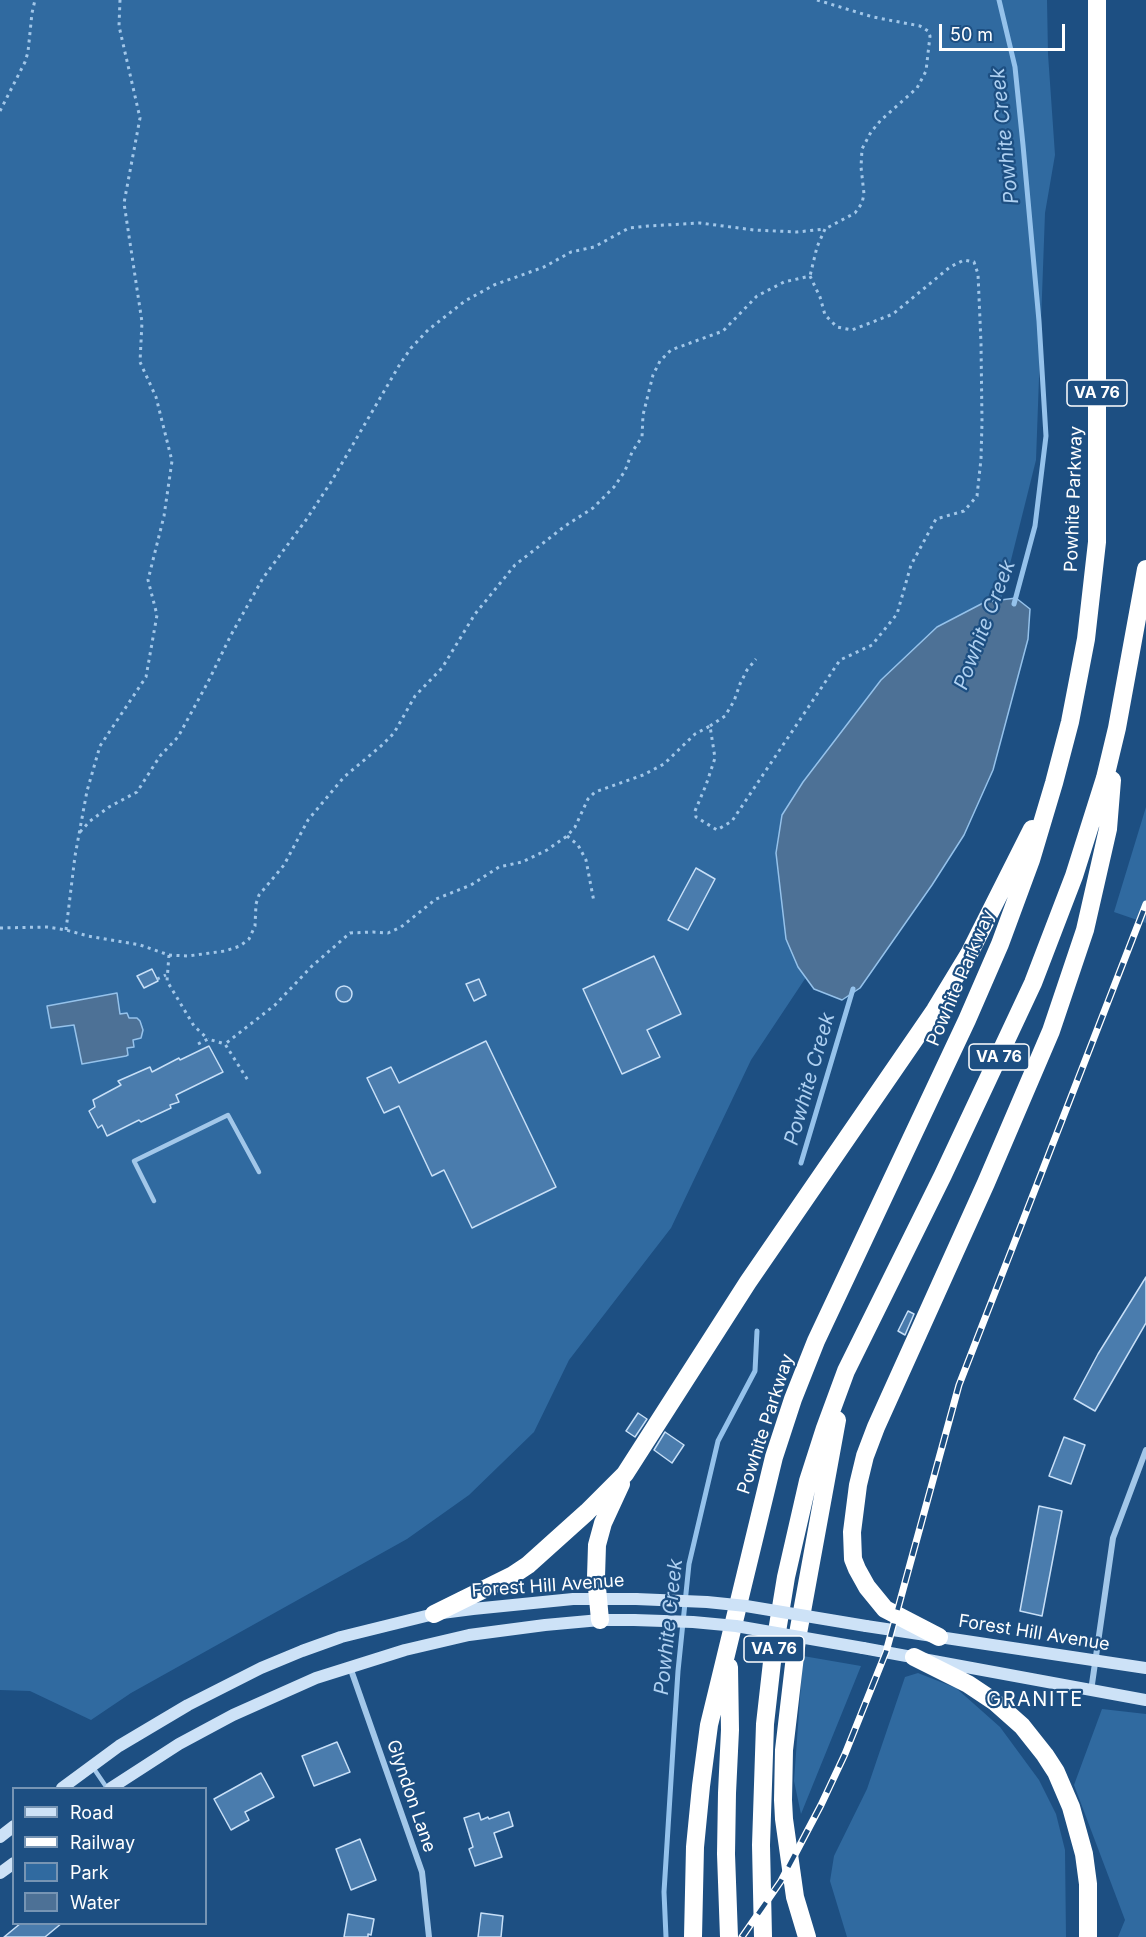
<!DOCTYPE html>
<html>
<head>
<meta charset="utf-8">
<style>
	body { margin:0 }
	#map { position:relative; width:1146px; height:1937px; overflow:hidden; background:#1d4f82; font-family:Inter,sans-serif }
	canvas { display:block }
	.legend { position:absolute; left:12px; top:1787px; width:195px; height:138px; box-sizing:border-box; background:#1d4f82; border:2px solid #7795b4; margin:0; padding:8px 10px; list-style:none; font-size:18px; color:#fff }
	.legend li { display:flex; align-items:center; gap:12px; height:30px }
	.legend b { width:30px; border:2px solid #7795b4 }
	.scale { position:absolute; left:939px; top:24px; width:126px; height:27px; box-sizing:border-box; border:3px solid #fff; border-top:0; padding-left:8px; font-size:18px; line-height:21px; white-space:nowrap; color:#fff; -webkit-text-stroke:4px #1d4f82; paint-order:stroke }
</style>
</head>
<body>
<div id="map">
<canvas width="1146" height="1937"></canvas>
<ul class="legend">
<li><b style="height:8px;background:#cde2f7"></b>Road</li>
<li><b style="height:8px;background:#fff"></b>Railway</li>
<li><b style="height:16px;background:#306aa0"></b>Park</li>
<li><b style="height:16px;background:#4d7196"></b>Water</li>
</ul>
<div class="scale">50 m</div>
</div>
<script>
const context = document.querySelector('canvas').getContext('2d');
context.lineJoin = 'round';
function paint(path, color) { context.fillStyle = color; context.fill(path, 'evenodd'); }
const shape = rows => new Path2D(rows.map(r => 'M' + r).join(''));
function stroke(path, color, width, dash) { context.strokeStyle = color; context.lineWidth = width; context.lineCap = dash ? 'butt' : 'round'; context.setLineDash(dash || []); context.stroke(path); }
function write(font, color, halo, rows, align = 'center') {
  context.font = font + ' Inter,sans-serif'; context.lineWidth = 4.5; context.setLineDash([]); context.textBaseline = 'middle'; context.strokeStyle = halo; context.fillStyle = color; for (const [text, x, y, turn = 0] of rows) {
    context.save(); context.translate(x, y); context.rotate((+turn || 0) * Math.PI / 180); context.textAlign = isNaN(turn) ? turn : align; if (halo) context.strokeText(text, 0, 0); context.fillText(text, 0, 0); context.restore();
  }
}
const green = shape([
	[0,0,1047,0,1048,54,1055,155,1045,213,1036,460,1000,604,870,881,751,1060,671,1228,569,1360,534,1432,469,1495,407,1539,131,1693,91,1720,30,1691,0,1690],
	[1146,807,1146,923,1114,912],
	[803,1656,861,1666,801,1814,794,1781],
	[918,1673,956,1688,1000,1727,1039,1780,1056,1814,1065,1850,1066,1937,847,1937,830,1881,834,1856,867,1789,905,1677],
	[1102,1709,1146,1714,1146,1937,1118,1937,1125,1920,1074,1785]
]);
const water = shape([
	[1016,598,1030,609,1028,639,993,770,964,835,932,885,860,988,842,1000,814,989,798,967,786,939,776,853,782,815,803,782,881,680,937,627,985,602,1016,598],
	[117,993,120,1014,127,1013,129,1018,137,1018,140,1021,143,1030,141,1038,133,1040,134,1047,127,1048,128,1055,126,1056,82,1064,74,1025,51,1028,47,1006,117,993]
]);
const stream = shape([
	[999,0,1015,67,1023,145,1039,321,1046,436,1035,526,1014,604],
	[801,1163,853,989],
	[666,1937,664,1892,674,1732,678,1671,689,1564,718,1441,755,1371,757,1331]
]);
const building = shape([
	[696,868,715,879,688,930,668,920,696,868],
	[654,956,681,1014,647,1030,660,1057,622,1074,583,989,654,956],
	[152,969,158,981,144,988,137,976,152,969],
	[479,979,486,995,474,1001,466,984,479,979],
	'336 994a8 8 0 1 1 16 0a8 8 0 1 1-16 0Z',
	[486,1041,556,1187,472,1228,444,1170,432,1176,399,1106,384,1113,367,1078,391,1067,399,1083,486,1041],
	[209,1046,223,1072,176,1095,179,1102,170,1105,171,1108,141,1122,139,1120,107,1136,102,1125,98,1128,89,1111,95,1107,93,1100,121,1085,118,1081,150,1067,152,1072,179,1058,180,1060,209,1046],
	[1146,1277,1146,1323,1095,1411,1074,1399,1098,1354,1146,1277],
	[908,1311,914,1314,905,1335,898,1331,908,1311],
	[638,1413,647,1419,635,1437,626,1431,638,1413],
	[665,1432,684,1445,672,1463,654,1450,665,1432],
	[1064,1437,1085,1445,1071,1484,1049,1476,1064,1437],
	[1039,1506,1062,1511,1042,1616,1020,1611,1039,1506],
	[337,1742,350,1772,314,1786,302,1756,337,1742],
	[261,1773,274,1797,245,1812,249,1820,231,1830,214,1799,261,1773],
	[509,1812,513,1826,494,1833,502,1857,475,1866,469,1849,473,1847,464,1818,479,1813,481,1820,488,1817,489,1819,509,1812],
	[360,1839,376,1880,351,1890,336,1849,360,1839],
	[481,1913,503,1916,501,1937,478,1937,481,1913],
	[348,1914,374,1919,371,1935,368,1934,368,1937,344,1937,348,1914],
	[21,1923,62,1923,45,1937,4,1937,21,1923]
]);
const path = shape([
	[817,0,873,17,920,26,928,31,930,36,926,71,917,88,881,120,871,132,862,149,861,167,864,194,862,203,855,213,825,229],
	[0,111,25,62,28,52,32,13,35,0],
	[710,726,725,716,734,701,740,684,747,670,756,659],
	[80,832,90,821,109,807,137,792,160,756,178,737,208,682,231,635,263,578,306,520,331,482,400,364,411,348,428,330,465,301,494,285,544,267,571,252,594,247,629,228,648,226,700,223,754,230,797,232,825,229,817,247,810,276],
	[567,836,578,845,586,860,594,902],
	[0,928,47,927,66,930,88,936,140,945,169,955,167,981,194,1026,208,1039],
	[66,930,75,856,87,791,100,746,146,677,157,615,148,580,164,516,172,461,156,397,140,362,142,322,124,203,140,118,119,26,120,0],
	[169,955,188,956,225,951,240,946,249,939,255,926,256,904,259,895,284,865,308,820,344,777,381,746,394,733,415,696,442,668,475,614,515,565,565,526,593,508,614,487,625,471,632,452,642,437,643,415,653,375,660,361,671,350,723,331,757,296,784,282,810,276,820,297,825,315,837,327,852,330,893,314,950,267,964,260,974,262,978,274,981,343,982,422,981,459,977,496,964,511,936,519,911,565,897,614,872,645,840,660,732,821,717,830,696,817,695,811,706,785,715,758,710,726,695,734,664,764,643,775,595,792,588,799,575,827,567,836,547,850,522,862,499,867,471,885,436,899,401,927,388,933,373,932,350,933,312,966,275,1005,225,1044],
	[157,979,166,975],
	[198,1044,208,1039,225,1044,249,1082]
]);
const service = shape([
	[154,1201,134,1161,228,1115,259,1172],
	[92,1766,107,1788]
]);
const minor = shape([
	[350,1667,422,1872,429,1937],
	[1091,1691,1113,1538,1146,1450]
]);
const secondary = shape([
	[866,1626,1146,1668],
	[863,1648,1146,1700],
	[62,1788,119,1746,188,1705,261,1668,302,1651,341,1637,434,1614,473,1609,573,1599,636,1599],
	[111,1788,179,1744,233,1715,316,1678,405,1650,469,1635,545,1625,600,1620,634,1620],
	[0,1837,14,1826],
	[0,1873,14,1863]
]);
const motorway = shape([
	[434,1614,513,1575,528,1565,587,1512,625,1474,748,1282,935,1010,969,954,1032,829],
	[600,1620,596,1577,597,1545,603,1523,621,1484],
	[939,1637,885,1609,867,1587,857,1569,853,1559,852,1532,858,1485,865,1456,876,1427,986,1183,1051,1031,1085,930,1108,829,1112,780],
	[914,1657,968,1684,995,1702,1022,1726,1045,1755,1056,1772,1071,1807,1084,1854,1088,1884,1088,1937],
	[693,1937,695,1847,701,1786,709,1725,774,1457,793,1399,816,1341,967,1020,1000,944,1031,860,1054,783,1070,722,1086,639,1097,542,1097,0],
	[729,1937,726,1854,727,1793,730,1730,729,1667],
	[763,1937,761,1845,765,1724,772,1662,786,1577,808,1481,825,1428,846,1371,943,1175,1033,983,1074,876,1105,778,1117,728,1146,569],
	[807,1937,795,1897,784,1819,783,1800,784,1750,797,1639,837,1420]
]);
const rail = shape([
	[742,1937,781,1881,821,1805,845,1754,886,1652,959,1385,1146,904]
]);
const secondaryBridge = shape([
	[636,1599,707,1602,746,1606,866,1626],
	[634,1620,693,1622,736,1626,863,1648]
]);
const shields = [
	[1097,393,60],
	[999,1057,60],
	[774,1649,60]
];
const shieldNames = [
	["VA 76",1097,393],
	["VA 76",999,1057],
	["VA 76",774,1649]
];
const streetNames = [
	["Powhite Parkway",1074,499,-88],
	["Powhite Parkway",961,978,-67],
	["Powhite Parkway",766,1424,-72],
	["Forest Hill Avenue",548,1586,-4],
	["Forest Hill Avenue",1034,1633,9],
	["Glyndon Lane",411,1796,71]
];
const waterNames = [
	["Powhite Creek",1005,136,-96],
	["Powhite Creek",985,625,-69],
	["Powhite Creek",810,1079,-74],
	["Powhite Creek",669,1627,-84]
];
const neighbourhoodNames = [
	["GRANITE",1035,1700]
];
paint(green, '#306aa0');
paint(water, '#4d7196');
stroke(water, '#95c2eb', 1.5);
stroke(stream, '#95c2eb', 5);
paint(building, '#4a7cad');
stroke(building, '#c7dff7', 1.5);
stroke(path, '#a2c7e9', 3, [3, 4.5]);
stroke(service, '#a2c7e9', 4.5);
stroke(minor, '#a2c7e9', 6);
stroke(secondary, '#cde2f7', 12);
stroke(motorway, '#fff', 18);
stroke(rail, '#fff', 7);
stroke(rail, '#1d4f82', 4.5, [14]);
stroke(secondaryBridge, '#cde2f7', 12);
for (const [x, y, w] of shields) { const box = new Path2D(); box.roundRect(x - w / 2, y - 13, w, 26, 4.5); context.fillStyle = '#1d4f82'; context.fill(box); stroke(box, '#fff', 1.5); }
write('bold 16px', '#fff', null, shieldNames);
write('18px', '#fff', '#1d4f82', streetNames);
write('italic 20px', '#aed0f1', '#1d4f82', waterNames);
context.letterSpacing = '1.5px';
write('20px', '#fff', '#1d4f82', neighbourhoodNames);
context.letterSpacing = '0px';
</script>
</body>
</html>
